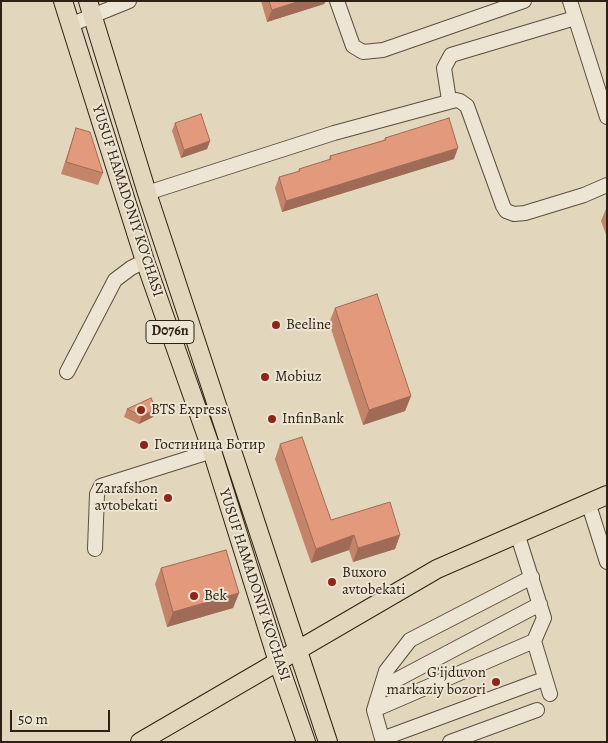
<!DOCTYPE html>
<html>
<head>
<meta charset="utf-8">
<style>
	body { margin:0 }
	#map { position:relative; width:608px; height:743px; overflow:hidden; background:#e2d7bd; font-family:Alegreya,serif }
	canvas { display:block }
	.frame { position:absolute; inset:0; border:2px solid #2f2114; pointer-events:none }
	.scale { position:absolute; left:10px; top:710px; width:100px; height:22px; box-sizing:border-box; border:2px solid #2f2114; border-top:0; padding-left:6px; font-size:15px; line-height:18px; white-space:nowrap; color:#2f2114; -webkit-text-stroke:4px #ece5d4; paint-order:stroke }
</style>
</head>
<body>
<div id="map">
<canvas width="608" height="743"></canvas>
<div class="frame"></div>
<div class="scale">50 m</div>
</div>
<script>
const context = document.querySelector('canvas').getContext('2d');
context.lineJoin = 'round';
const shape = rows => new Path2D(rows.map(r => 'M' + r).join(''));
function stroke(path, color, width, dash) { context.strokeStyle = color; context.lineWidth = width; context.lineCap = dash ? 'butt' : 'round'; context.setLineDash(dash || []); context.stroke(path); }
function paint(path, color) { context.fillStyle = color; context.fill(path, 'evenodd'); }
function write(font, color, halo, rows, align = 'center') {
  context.font = font + ' Alegreya,serif'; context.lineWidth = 4; context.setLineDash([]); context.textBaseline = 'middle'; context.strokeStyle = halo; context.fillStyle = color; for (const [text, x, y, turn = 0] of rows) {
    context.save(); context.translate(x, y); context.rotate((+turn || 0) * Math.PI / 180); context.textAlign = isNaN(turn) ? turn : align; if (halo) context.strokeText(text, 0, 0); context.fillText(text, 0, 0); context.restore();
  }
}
const minor = shape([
	[337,1,353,46,363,52,383,50,524,1],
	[570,1,607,117],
	[70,25,129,1],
	[449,100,444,68,451,55,575,18],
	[147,193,334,133,456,100,460,101,467,106,503,206,506,211,514,214,525,213,584,195,607,185],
	[67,372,115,280,131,268,145,261],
	[588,502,607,562],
	[517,533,544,618,534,641,550,694],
	[95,549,97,494,101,486,212,451],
	[381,688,540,604],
	[374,710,534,641],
	[383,742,374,710,386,671,410,640,532,577],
	[388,742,390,736,544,679],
	[450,742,537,710]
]);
const major = shape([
	[63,1,145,261,212,451,278,662,306,742],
	[88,1,147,193,328,742],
	[140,742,437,569,607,495]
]);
const wall = shape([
	[261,1,326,1,324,4,267,22],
	[175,123,210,141,207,149,181,158,172,131],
	[76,128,103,173,98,185,61,174],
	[385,138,454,159,282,212,275,188,279,177,298,172,299,169,329,160,330,156,384,140],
	[607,206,607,237,601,221],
	[335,308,411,396,405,411,363,425,329,323],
	[127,409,156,409,153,417,139,424,124,417],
	[280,444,331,520,400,535,395,549,353,562,349,550,311,563,275,459],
	[161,568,239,593,233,608,167,627,155,584]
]);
const shadedWall = shape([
	[300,1,326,1,324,4,267,22,272,10],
	[210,141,207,149,181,158,184,150],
	[458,148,454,159,282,212,286,201],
	[411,396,405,411,363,425,369,410],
	[156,409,153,417,139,424,142,416],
	[354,535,349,550,311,563,316,549],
	[400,535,395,549,353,562,358,548],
	[239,593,233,608,167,627,173,612]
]);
const building = shape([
	[269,1,300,1,272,10,269,1],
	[201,114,210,141,184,150,175,123,201,114],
	[449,118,458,148,286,201,279,177,300,171,299,169,331,159,330,156,386,140,385,138,449,118],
	[76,128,90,132,103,173,66,162,76,128],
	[377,294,411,396,369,410,335,308,377,294],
	[151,398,156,409,142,416,127,409,151,398],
	[302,437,331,520,390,502,400,535,358,548,354,535,316,549,280,444,302,437],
	[226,550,239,593,173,612,161,568,226,550]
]);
const markers = [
	[276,325,5,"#8f2418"],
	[265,377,5,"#8f2418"],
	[141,410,5,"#8f2418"],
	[272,419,5,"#8f2418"],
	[144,445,5,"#8f2418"],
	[168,498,5,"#8f2418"],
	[332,582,5,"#8f2418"],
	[194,596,5,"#8f2418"],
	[496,682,5,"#8f2418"]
];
const shields = [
	[170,332,48]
];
const shieldNames = [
	["D076n",170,332]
];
const streetNames = [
	["YUSUF HAMADONIY KO'CHASI",127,201,72],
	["YUSUF HAMADONIY KO'CHASI",254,585,72]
];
const poiNames = [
	["Beeline",286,325],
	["Mobiuz",275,377],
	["BTS Express",151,410],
	["InfinBank",282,419],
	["Гостиница Ботир",154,445],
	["Zarafshon",158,489,"right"],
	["avtobekati",158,506,"right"],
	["Buxoro",342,573],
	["avtobekati",342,590],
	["Bek",204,596],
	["G'ijduvon",486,673,"right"],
	["markaziy bozori",486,690,"right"]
];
stroke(minor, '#5c4e3e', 16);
stroke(major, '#2f2114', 20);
stroke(minor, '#ece5d4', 14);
stroke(major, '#e2d7bd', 18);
paint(wall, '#c3846a');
paint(shadedWall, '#9f6b56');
paint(building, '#e3997b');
stroke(building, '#9f6b56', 1);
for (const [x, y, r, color] of markers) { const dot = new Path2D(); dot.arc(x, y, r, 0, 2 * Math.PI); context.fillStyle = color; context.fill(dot); stroke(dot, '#ece5d4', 2); }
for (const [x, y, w] of shields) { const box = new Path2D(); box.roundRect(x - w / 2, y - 11.5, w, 23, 4); context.fillStyle = '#ece5d4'; context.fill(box); stroke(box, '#2f2114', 1); }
write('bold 14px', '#2f2114', null, shieldNames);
write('15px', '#2f2114', '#ece5d4', streetNames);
write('15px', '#2f2114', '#ece5d4', poiNames, 'left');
</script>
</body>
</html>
